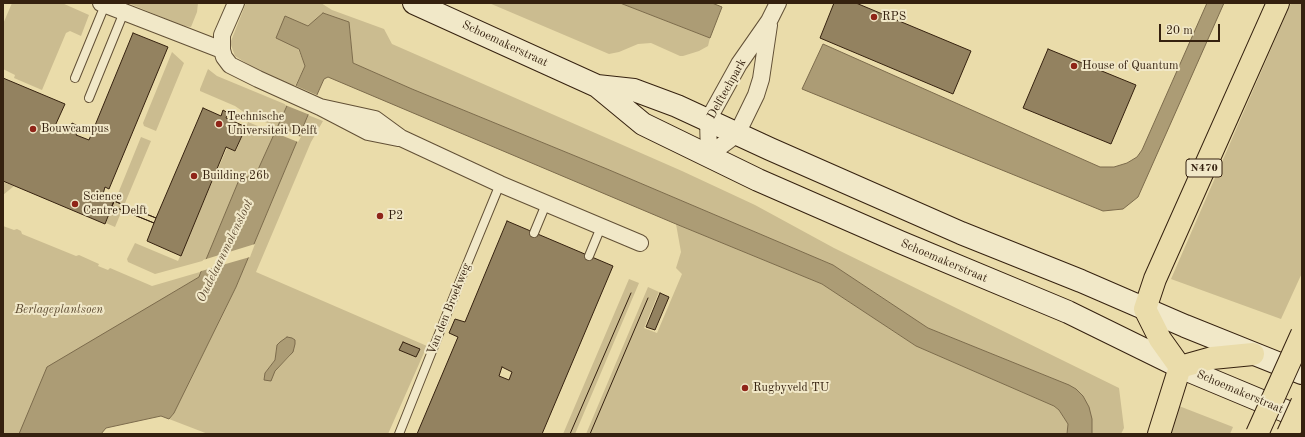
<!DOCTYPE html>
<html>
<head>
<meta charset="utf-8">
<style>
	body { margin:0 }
	#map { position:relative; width:1305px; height:437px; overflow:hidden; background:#eadcaa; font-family:"Old Standard TT",serif }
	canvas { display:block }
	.frame { position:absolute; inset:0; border:4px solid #35210f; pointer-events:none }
	.scale { position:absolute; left:1159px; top:24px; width:61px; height:18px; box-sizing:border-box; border:2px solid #35210f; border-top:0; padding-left:5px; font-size:12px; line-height:14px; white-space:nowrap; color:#35210f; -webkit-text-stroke:3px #f1e8c8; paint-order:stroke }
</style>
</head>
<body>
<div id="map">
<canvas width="1305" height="437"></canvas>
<div class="frame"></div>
<div class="scale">20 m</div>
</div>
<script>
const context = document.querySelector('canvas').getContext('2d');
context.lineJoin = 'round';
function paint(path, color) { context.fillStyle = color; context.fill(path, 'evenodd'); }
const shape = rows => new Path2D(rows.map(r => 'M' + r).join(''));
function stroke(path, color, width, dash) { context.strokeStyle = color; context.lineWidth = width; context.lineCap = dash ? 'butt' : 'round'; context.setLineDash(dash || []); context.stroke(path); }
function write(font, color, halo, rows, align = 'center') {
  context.font = font + ' "Old Standard TT",serif'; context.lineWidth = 4; context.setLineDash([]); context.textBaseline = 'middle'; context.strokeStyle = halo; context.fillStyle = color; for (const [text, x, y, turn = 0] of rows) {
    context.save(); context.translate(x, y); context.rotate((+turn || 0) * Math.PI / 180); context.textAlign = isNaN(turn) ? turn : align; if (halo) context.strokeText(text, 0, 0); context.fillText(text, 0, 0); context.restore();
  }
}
const green = shape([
	[12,3,62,3,89,15,81,36,70,31,66,33,42,90,14,78,15,75,3,69,3,24],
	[128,3,198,3,197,12,191,27,183,26],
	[246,3,321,3,332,10,384,29,392,44,682,171,755,205,834,248,1119,388,1124,428,1121,434,1092,434,1092,430,1083,396,1076,389,1052,378,928,328,833,265,607,169,412,89,353,63,349,22,323,13,308,26,285,17,305,66,295,86,257,70,235,56,231,45,231,41],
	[489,3,620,3,710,38,708,46,699,51,683,56,680,56,651,43,638,44,619,52,609,54],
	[1291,3,1302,3,1302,273,1281,319,1171,279],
	[172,52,184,63,156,131,144,126,143,123],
	[208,69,217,76,287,105,277,127,248,115,235,106,200,91,200,89],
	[308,115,323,121,311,142,256,272,427,346,388,434,208,434,169,419,174,413,236,287],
	[277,345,294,348,290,356,275,371,265,373,275,360],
	[248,122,275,133,256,174,239,180,206,260,155,274,128,262,127,259,135,243,178,261,227,148,236,151],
	[141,137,151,141,115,227,106,223],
	[3,182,14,186,3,195],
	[676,224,822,284,916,346,1054,406,1059,410,1068,424,1067,434,586,434,648,287,659,292,644,328,657,333,682,274,676,268,681,252],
	[3,226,14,230,17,229,21,231,22,234,76,256,79,255,99,264,98,266,108,270,110,268,152,286,200,272,199,277,169,295,35,434,3,434],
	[629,279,639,283,575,434,563,434],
	[1179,406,1233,427,1230,434,1169,434]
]);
const water = shape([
	[620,3,712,3,722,7,710,38,620,3],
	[1207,3,1224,3,1138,197,1123,209,1103,211,802,89,823,44,1100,167,1114,167,1127,163,1137,157,1142,150,1207,3],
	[323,13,349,22,353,63,412,89,607,169,833,265,928,328,1069,385,1076,389,1083,396,1089,407,1092,419,1092,434,1067,434,1068,424,1059,410,1054,406,916,346,822,284,676,224,328,77,324,79,308,115,236,287,174,413,169,419,161,416,106,428,101,434,19,434,47,367,199,277,200,274,239,180,256,174,305,66,299,49,276,38,285,16,308,26,323,13],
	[287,337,292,338,295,340,295,344,293,352,275,371,271,381,264,380,265,373,275,360,277,345,280,342,287,337]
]);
const pier = shape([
	[294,85,319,96,310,115,285,105],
	[276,126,301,137,298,142,273,132],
	[255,244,250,257,198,272,203,260]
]);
const building = shape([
	[834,3,856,3,971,51,953,94,820,38,834,3],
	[133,33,168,47,109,189,105,187,103,194,115,199,105,224,3,181,3,78,65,104,55,126,69,132,72,123,80,127,76,135,89,140,133,33],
	[1048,49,1136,85,1111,144,1023,108,1048,49],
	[203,108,221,116,223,110,228,113,226,118,246,127,235,151,226,147,181,256,147,241,154,223,112,206,114,201,156,218,203,108],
	[114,201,156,218,154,223,112,206,114,201],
	[507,221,613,266,542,434,417,434,458,337,449,333,455,319,465,322,507,221],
	[660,293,669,297,655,330,646,327,660,293],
	[403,342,420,349,416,357,399,350,403,342],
	[502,367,512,372,509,380,499,376,502,367]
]);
const lane = shape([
	[75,78,105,5],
	[89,98,124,12],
	[534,233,546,204],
	[589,256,601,227],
	[399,434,458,286,500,184]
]);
const street = shape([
	[101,3,222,50],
	[236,3,222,35,222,50,224,57,230,65,258,79,320,107,368,132,398,138],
	[320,107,375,119,401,138,500,184,640,243],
	[709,155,708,120,739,64,769,21,778,3],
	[709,155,737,134,756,95,761,79,769,25]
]);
const secondary = shape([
	[414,3,597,86,643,124,758,180,900,242,1068,312,1180,367,1302,418],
	[597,86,634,90,677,106,770,149,961,233,1081,281,1185,326,1302,373]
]);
const highway = shape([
	[1180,367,1160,339,1145,309,1155,279,1278,3],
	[1180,367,1212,358,1253,354],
	[1159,434,1180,367]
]);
const tram = shape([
	[570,434,631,293],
	[590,434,648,298]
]);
const highwayBridge = shape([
	[1257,434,1302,334],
	[1288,434,1302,403]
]);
const markers = [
	[874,17,4,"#8f2418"],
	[1074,66,4,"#8f2418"],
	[219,124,4,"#8f2418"],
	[33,129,4,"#8f2418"],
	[194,176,4,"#8f2418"],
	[75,204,4,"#8f2418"],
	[380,216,4,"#8f2418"],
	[745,388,4,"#8f2418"]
];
const shields = [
	[1204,168,36]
];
const shieldNames = [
	["N470",1204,168]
];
const poiNames = [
	["RPS",882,17],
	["House of Quantum",1082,66],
	["Technische",227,117],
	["Universiteit Delft",227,131],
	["Bouwcampus",41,129],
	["Building 26b",202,176],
	["Science",83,197],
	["Centre Delft",83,211],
	["P2",388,216],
	["Rugbyveld TU",753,388]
];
const streetNames = [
	["Schoemakerstraat",505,44,25],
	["Delftechpark",727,89,-61],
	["Schoemakerstraat",944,261,23],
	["Van den Broekweg",449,309,-68],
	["Schoemakerstraat",1240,392,23]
];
const parkNames = [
	["Berlageplantsoen",59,310]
];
const waterNames = [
	["Oudelaanmolensloot",225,251,-64]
];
paint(green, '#cbbc90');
paint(water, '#ac9c75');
stroke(water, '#7c6b4c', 1);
paint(pier, '#eadcaa');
paint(building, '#938260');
stroke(building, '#35210f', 1);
stroke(lane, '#625036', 10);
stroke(street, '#625036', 18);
stroke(secondary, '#35210f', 24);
stroke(highway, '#35210f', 24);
stroke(lane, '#f1e8c8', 8);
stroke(street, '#f1e8c8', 16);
stroke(secondary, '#f1e8c8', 22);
stroke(highway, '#eadcaa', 22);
stroke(tram, '#35210f', 1);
stroke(highwayBridge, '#35210f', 24, []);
stroke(highwayBridge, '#eadcaa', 22);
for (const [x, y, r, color] of markers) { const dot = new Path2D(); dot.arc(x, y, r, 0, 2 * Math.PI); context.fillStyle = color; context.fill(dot); stroke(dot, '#f1e8c8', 1.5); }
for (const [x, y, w] of shields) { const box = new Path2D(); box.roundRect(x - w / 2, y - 9, w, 18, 3); context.fillStyle = '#f1e8c8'; context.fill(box); stroke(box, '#35210f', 1); }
write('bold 11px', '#35210f', null, shieldNames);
write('12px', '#35210f', '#f1e8c8', poiNames, 'left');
write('12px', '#35210f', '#f1e8c8', streetNames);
write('italic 12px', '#5a482f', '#f1e8c8', parkNames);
write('italic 13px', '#5f4c33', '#f1e8c8', waterNames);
</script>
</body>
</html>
